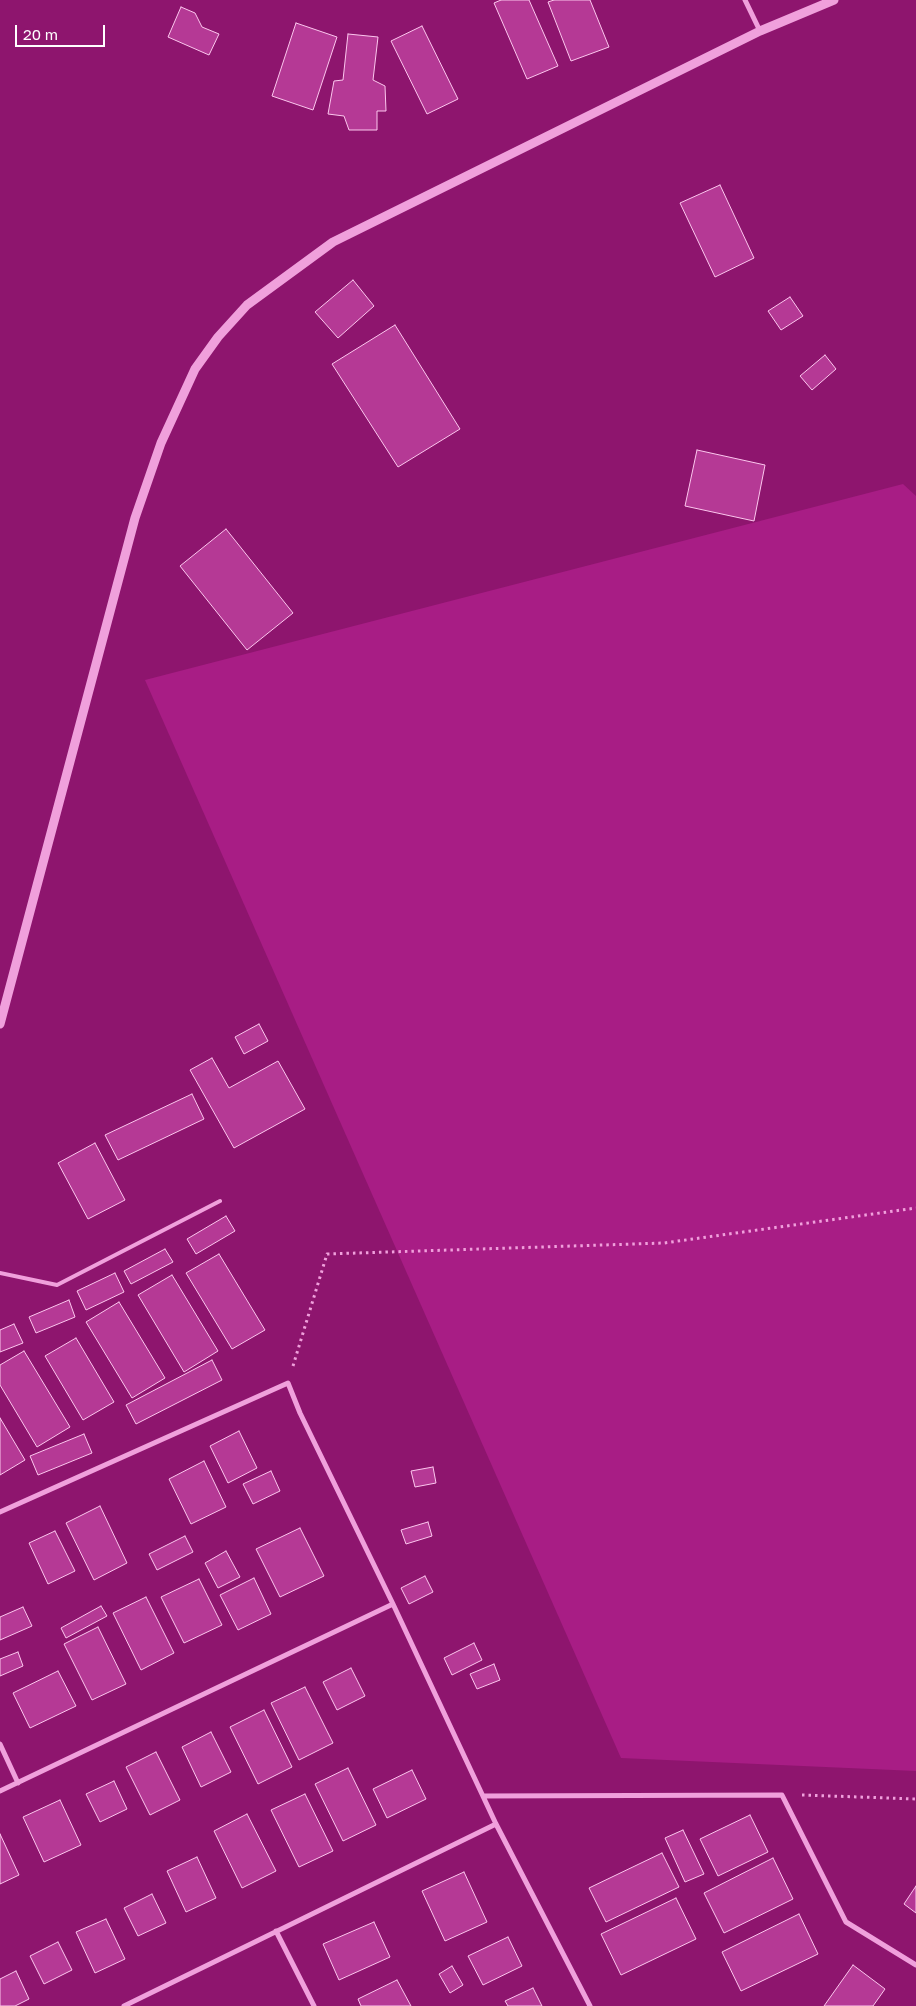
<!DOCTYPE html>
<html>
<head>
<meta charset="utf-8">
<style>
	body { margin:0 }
	#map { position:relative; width:916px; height:2006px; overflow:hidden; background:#8e156e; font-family:"Golos Text",sans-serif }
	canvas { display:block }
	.scale { position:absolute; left:15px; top:25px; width:90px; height:22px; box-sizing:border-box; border:2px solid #fff; border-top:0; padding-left:6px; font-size:15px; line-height:18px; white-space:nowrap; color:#fff; -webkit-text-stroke:4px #8e156e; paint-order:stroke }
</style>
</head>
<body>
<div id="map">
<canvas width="916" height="2006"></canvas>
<div class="scale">20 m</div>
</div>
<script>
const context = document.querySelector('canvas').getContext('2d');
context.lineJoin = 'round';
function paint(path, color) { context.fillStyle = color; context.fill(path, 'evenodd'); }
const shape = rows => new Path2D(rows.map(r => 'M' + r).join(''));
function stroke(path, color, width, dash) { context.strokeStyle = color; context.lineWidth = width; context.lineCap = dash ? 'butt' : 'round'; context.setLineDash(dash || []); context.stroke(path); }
const green = shape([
	[903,484,916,496,916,1771,621,1758,145,680]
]);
const building = shape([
	[501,0,529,0,558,66,527,79,494,3,501,0],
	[554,0,590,0,609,47,571,61,548,2,554,0],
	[181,7,195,13,202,27,219,34,209,55,168,37,181,7],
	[296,23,337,37,313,110,272,96,296,23],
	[422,26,458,99,427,114,391,41,422,26],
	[348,34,378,37,373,80,385,86,386,111,377,111,377,130,349,130,344,116,328,114,334,81,343,80,348,34],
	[720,185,754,258,715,277,680,203,720,185],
	[353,280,374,306,338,338,315,312,353,280],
	[790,297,803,316,781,330,768,311,790,297],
	[395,325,460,429,398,467,332,364,395,325],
	[825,355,836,369,812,390,800,376,825,355],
	[697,450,765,465,754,521,685,506,697,450],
	[226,529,293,613,247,650,180,566,226,529],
	[259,1024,268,1041,244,1054,235,1037,259,1024],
	[212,1058,229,1088,278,1061,305,1109,234,1148,190,1070,212,1058],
	[192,1094,204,1119,118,1160,105,1135,192,1094],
	[95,1143,125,1200,88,1219,58,1163,95,1143],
	[226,1216,235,1231,196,1254,187,1239,226,1216],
	[165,1249,173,1262,131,1284,124,1271,165,1249],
	[219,1254,265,1330,232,1349,186,1273,219,1254],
	[115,1273,124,1292,86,1310,77,1291,115,1273],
	[172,1275,218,1351,184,1372,138,1295,172,1275],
	[69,1300,75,1317,36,1333,29,1317,69,1300],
	[119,1302,165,1378,132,1398,86,1322,119,1302],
	[14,1324,23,1343,0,1352,0,1330,14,1324],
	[76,1338,114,1402,83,1420,45,1356,76,1338],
	[24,1351,70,1427,37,1447,0,1385,0,1365,24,1351],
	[212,1360,222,1380,136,1424,126,1405,212,1360],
	[0,1418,25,1460,0,1475,0,1418],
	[239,1431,257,1468,228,1483,210,1446,239,1431],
	[84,1434,92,1453,38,1475,30,1456,84,1434],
	[204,1461,226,1507,191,1524,169,1479,204,1461],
	[433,1467,436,1483,415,1487,411,1471,433,1467],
	[271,1471,280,1491,253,1504,243,1484,271,1471],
	[100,1506,127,1563,94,1580,66,1523,100,1506],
	[428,1522,432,1536,406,1544,401,1530,428,1522],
	[300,1528,324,1576,280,1597,256,1549,300,1528],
	[55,1531,75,1571,48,1584,29,1543,55,1531],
	[185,1536,193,1552,157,1570,149,1554,185,1536],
	[226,1551,240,1577,218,1588,205,1563,226,1551],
	[425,1576,433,1592,409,1604,401,1588,425,1576],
	[254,1578,271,1614,238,1630,220,1595,254,1578],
	[199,1579,222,1625,184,1643,161,1597,199,1579],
	[146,1597,174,1653,141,1670,113,1613,146,1597],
	[101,1606,107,1616,66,1638,61,1628,101,1606],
	[23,1607,32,1626,0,1640,0,1617,23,1607],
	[98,1627,126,1684,92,1700,64,1644,98,1627],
	[474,1643,482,1660,452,1675,444,1658,474,1643],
	[18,1652,23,1666,0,1676,0,1659,18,1652],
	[494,1664,500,1680,477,1689,470,1674,494,1664],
	[351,1668,365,1696,337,1710,323,1682,351,1668],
	[58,1671,76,1706,30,1728,13,1693,58,1671],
	[305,1687,333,1743,299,1760,271,1703,305,1687],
	[264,1710,292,1767,258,1784,230,1727,264,1710],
	[211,1732,231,1772,201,1787,182,1747,211,1732],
	[156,1752,180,1800,150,1815,126,1767,156,1752],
	[348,1768,376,1825,343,1841,315,1784,348,1768],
	[412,1770,426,1799,387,1818,373,1789,412,1770],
	[114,1781,127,1809,100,1822,86,1794,114,1781],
	[305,1794,333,1851,299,1867,271,1810,305,1794],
	[60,1800,81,1845,44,1862,23,1817,60,1800],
	[247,1814,276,1871,242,1888,214,1831,247,1814],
	[750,1815,768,1852,718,1876,700,1839,750,1815],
	[683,1830,704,1874,685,1882,665,1838,683,1830],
	[0,1834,19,1875,0,1884,0,1834],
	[662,1853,679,1887,606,1922,589,1888,662,1853],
	[197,1857,216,1898,186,1912,167,1871,197,1857],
	[773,1858,793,1899,724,1933,704,1893,773,1858],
	[464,1872,487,1922,445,1941,422,1891,464,1872],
	[916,1886,916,1913,904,1904,916,1886],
	[152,1894,166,1923,138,1936,124,1908,152,1894],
	[676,1898,696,1939,621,1975,601,1934,676,1898],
	[799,1914,818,1954,741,1991,722,1952,799,1914],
	[106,1919,125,1959,95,1973,76,1932,106,1919],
	[374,1922,390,1957,339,1980,323,1944,374,1922],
	[508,1937,522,1966,483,1985,468,1956,508,1937],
	[58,1942,72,1970,44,1984,30,1956,58,1942],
	[853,1965,885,1989,873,2006,824,2006,853,1965],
	[452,1966,463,1985,450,1993,439,1974,452,1966],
	[16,1971,29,1999,15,2006,0,2006,0,1979,16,1971],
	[397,1980,411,2006,361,2006,358,1999,397,1980],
	[533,1988,542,2006,508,2006,505,2001,533,1988]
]);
const path = shape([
	[293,1366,327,1254,664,1243,916,1208],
	[802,1795,916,1799]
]);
const service = shape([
	[0,1273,57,1285,220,1201]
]);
const minor = shape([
	[745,0,760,31],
	[0,1512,288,1383,300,1413,393,1604,496,1824,590,2006],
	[0,1744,18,1783],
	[0,1791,393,1604],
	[483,1796,782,1795,846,1922,916,1965],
	[276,1931,314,2006],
	[124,2006,496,1824]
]);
const tertiary = shape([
	[0,1024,135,518,161,443,195,369,218,337,247,305,333,242,760,31,834,0]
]);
paint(green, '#a81d85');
paint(building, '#b53995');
stroke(building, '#fcc7ee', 1);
stroke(path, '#f0a0dc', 3, [2.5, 4]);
stroke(service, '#f0a0dc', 4);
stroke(minor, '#f0a0dc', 5);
stroke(tertiary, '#f0a0dc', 9);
</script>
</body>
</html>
